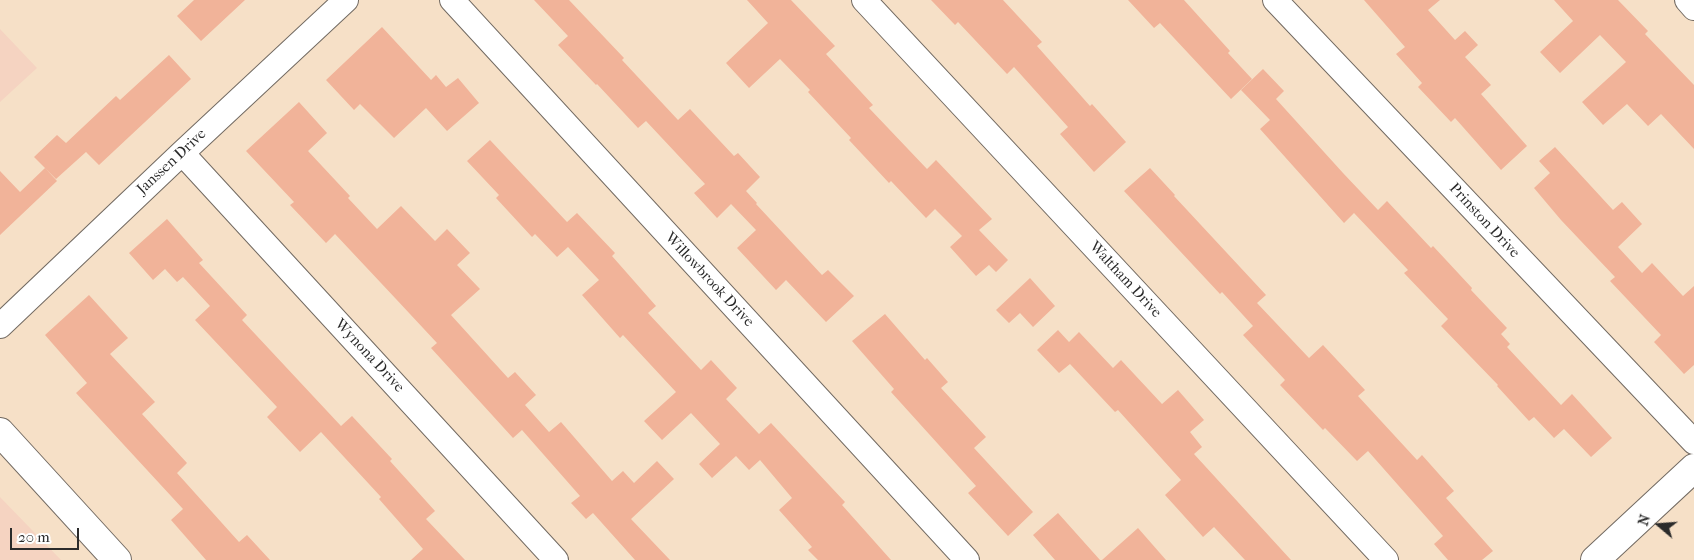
<!DOCTYPE html>
<html>
<head>
<meta charset="utf-8">
<style>
	body { margin:0 }
	#map { position:relative; width:1694px; height:560px; overflow:hidden; background:#f6e0c7; font-family:"IM FELL French Canon",serif }
	canvas { display:block }
	.north { position:absolute; left:1634px; top:500px; width:50px; height:50px; -webkit-text-stroke:4px #fff; paint-order:stroke; rotate:288deg; font-size:14px; font-weight:700; line-height:20px; text-align:center; color:#2b2b2b }
	.north::after { content:''; display:block; margin:auto; width:18px; height:22px; background:#2b2b2b; clip-path:polygon(50% 0,100% 100%,50% 72%,0 100%) }
	.scale { position:absolute; left:10px; top:528px; width:69px; height:22px; box-sizing:border-box; border:2px solid #2b2b2b; border-top:0; padding-left:6px; font-size:15px; line-height:18px; white-space:nowrap; color:#2b2b2b; -webkit-text-stroke:4px #fff; paint-order:stroke }
</style>
</head>
<body>
<div id="map">
<canvas width="1694" height="560"></canvas>
<div class="north">N</div>
<div class="scale">20 m</div>
</div>
<script>
const context = document.querySelector('canvas').getContext('2d');
context.lineJoin = 'round';
function paint(path, color) { context.fillStyle = color; context.fill(path, 'evenodd'); }
const shape = rows => new Path2D(rows.map(r => 'M' + r).join(''));
function stroke(path, color, width, dash) { context.strokeStyle = color; context.lineWidth = width; context.lineCap = dash ? 'butt' : 'round'; context.setLineDash(dash || []); context.stroke(path); }
function write(font, color, halo, rows, align = 'center') {
  context.font = font + ' "IM FELL French Canon",serif'; context.lineWidth = 4; context.setLineDash([]); context.textBaseline = 'middle'; context.strokeStyle = halo; context.fillStyle = color; for (const [text, x, y, turn = 0] of rows) {
    context.save(); context.translate(x, y); context.rotate((+turn || 0) * Math.PI / 180); context.textAlign = isNaN(turn) ? turn : align; if (halo) context.strokeText(text, 0, 0); context.fillText(text, 0, 0); context.restore();
  }
}
const built = shape([
	[0,29,37,68,0,102],
	[0,497,61,560,0,560]
]);
const building = shape([
	[194,0,245,0,201,41,177,16],
	[534,0,569,0,624,58,622,60,678,120,690,109,734,156,738,153,760,177,746,191,757,203,756,204,822,275,828,270,854,296,826,322,786,280,776,290,737,248,756,230,731,204,717,218,694,193,705,184,646,121,638,128,597,84,596,85,558,45,568,36],
	[747,0,791,0,835,46,826,54,873,105,869,108,927,169,936,160,992,219,979,230,1008,260,996,272,989,265,976,276,950,247,962,236,935,209,926,218,891,181,889,183,849,140,851,138,808,92,810,90,780,59,749,88,726,63,768,23],
	[931,0,1003,0,1042,42,1037,46,1090,106,1092,104,1126,142,1094,172,1060,134,1068,127,1014,67,1007,74,958,22,955,25],
	[1128,0,1184,0,1230,51,1228,53,1252,79,1231,99,1160,23,1154,28],
	[1364,0,1440,0,1428,10,1455,40,1465,31,1478,45,1465,57,1491,85,1481,94,1527,146,1501,170,1455,118,1451,122,1418,87,1422,83,1396,54,1405,47],
	[1554,0,1618,0,1648,31,1645,34,1694,85,1694,149,1661,114,1648,126,1627,104,1603,125,1582,102,1626,62,1600,35,1560,73,1540,52,1573,21],
	[382,27,431,80,436,75,446,87,458,78,479,103,447,131,426,108,394,138,360,104,354,110,326,80],
	[169,55,191,79,99,165,86,152,56,179,34,157,57,135,66,143,116,96,120,100],
	[1263,69,1284,91,1276,99,1343,173,1378,210,1387,201,1431,248,1433,246,1472,288,1471,290,1507,328,1501,334,1510,344,1507,347,1561,405,1572,394,1612,438,1591,457,1564,429,1554,438,1534,417,1529,421,1497,386,1498,385,1441,326,1448,319,1404,273,1408,270,1354,213,1344,223,1260,129,1270,120,1241,90],
	[299,102,327,133,308,151,350,196,348,198,377,229,401,206,435,241,447,229,470,253,457,265,480,289,451,315,508,378,515,372,536,395,525,405,549,432,561,422,612,481,623,471,634,483,657,461,674,479,631,519,670,560,635,560,593,513,586,519,571,503,580,496,522,430,513,438,431,348,437,343,396,299,335,234,326,243,290,205,294,202,246,151],
	[490,140,567,222,577,213,615,253,612,256,656,306,648,313,701,370,711,360,737,388,726,399,759,434,771,423,845,502,842,505,891,560,818,560,808,550,812,547,779,510,792,498,760,460,749,470,736,456,712,478,699,464,720,444,691,413,662,440,644,421,676,392,623,335,620,338,582,295,599,280,568,247,557,257,535,234,532,237,496,198,499,195,467,161],
	[1555,147,1613,210,1622,202,1642,224,1618,247,1642,273,1652,263,1683,296,1694,286,1694,365,1684,374,1654,342,1661,335,1610,281,1615,277,1561,220,1534,188,1550,173,1539,161],
	[45,168,57,181,0,235,0,171,20,192],
	[1150,168,1175,195,1174,196,1266,295,1257,303,1309,358,1323,345,1365,390,1358,396,1417,460,1422,455,1454,491,1446,498,1493,551,1482,560,1448,560,1434,544,1443,536,1368,451,1357,461,1325,428,1323,430,1280,385,1285,380,1243,335,1253,326,1222,292,1220,294,1124,191],
	[167,219,203,260,199,263,247,315,242,320,341,426,352,416,392,459,390,461,435,511,426,519,465,560,411,560,423,549,379,499,381,497,321,432,300,452,267,417,277,407,195,320,210,306,183,277,177,282,165,269,153,280,129,253],
	[1030,278,1055,306,1033,327,1020,313,1009,323,996,310],
	[89,295,128,338,110,354,155,402,142,414,187,463,177,473,239,542,247,535,270,560,206,560,171,520,183,509,76,393,87,383,45,335],
	[885,314,925,360,927,358,948,382,941,388,986,437,974,448,1033,512,1008,536,968,493,976,486,891,392,894,389,852,341],
	[1058,330,1069,342,1079,332,1113,368,1121,360,1162,404,1178,390,1204,420,1190,432,1202,447,1194,454,1291,560,1245,560,1214,527,1203,537,1165,495,1181,480,1118,410,1115,412,1070,364,1059,373,1037,350],
	[1058,513,1100,560,1055,560,1033,535],
	[1138,528,1166,560,1102,560]
]);
const minor = shape([
	[452,0,967,560],
	[864,0,1386,560],
	[1275,0,1694,442],
	[1687,0,1694,8],
	[182,153,556,560],
	[0,326,182,153,346,0]
]);
const major = shape([
	[0,432,117,560],
	[1595,560,1694,468]
]);
const streetNames = [
	["Janssen Drive",172,162,-43],
	["Prinston Drive",1484,221,47],
	["Willowbrook Drive",709,280,47],
	["Waltham Drive",1125,280,47],
	["Wynona Drive",369,356,47]
];
paint(built, '#f5d3c1');
paint(building, '#f1b399');
stroke(minor, '#726a62', 26);
stroke(major, '#726a62', 30);
stroke(minor, '#fff', 24);
stroke(major, '#fff', 28);
write('15px', '#2b2b2b', '#fff', streetNames);
</script>
</body>
</html>
